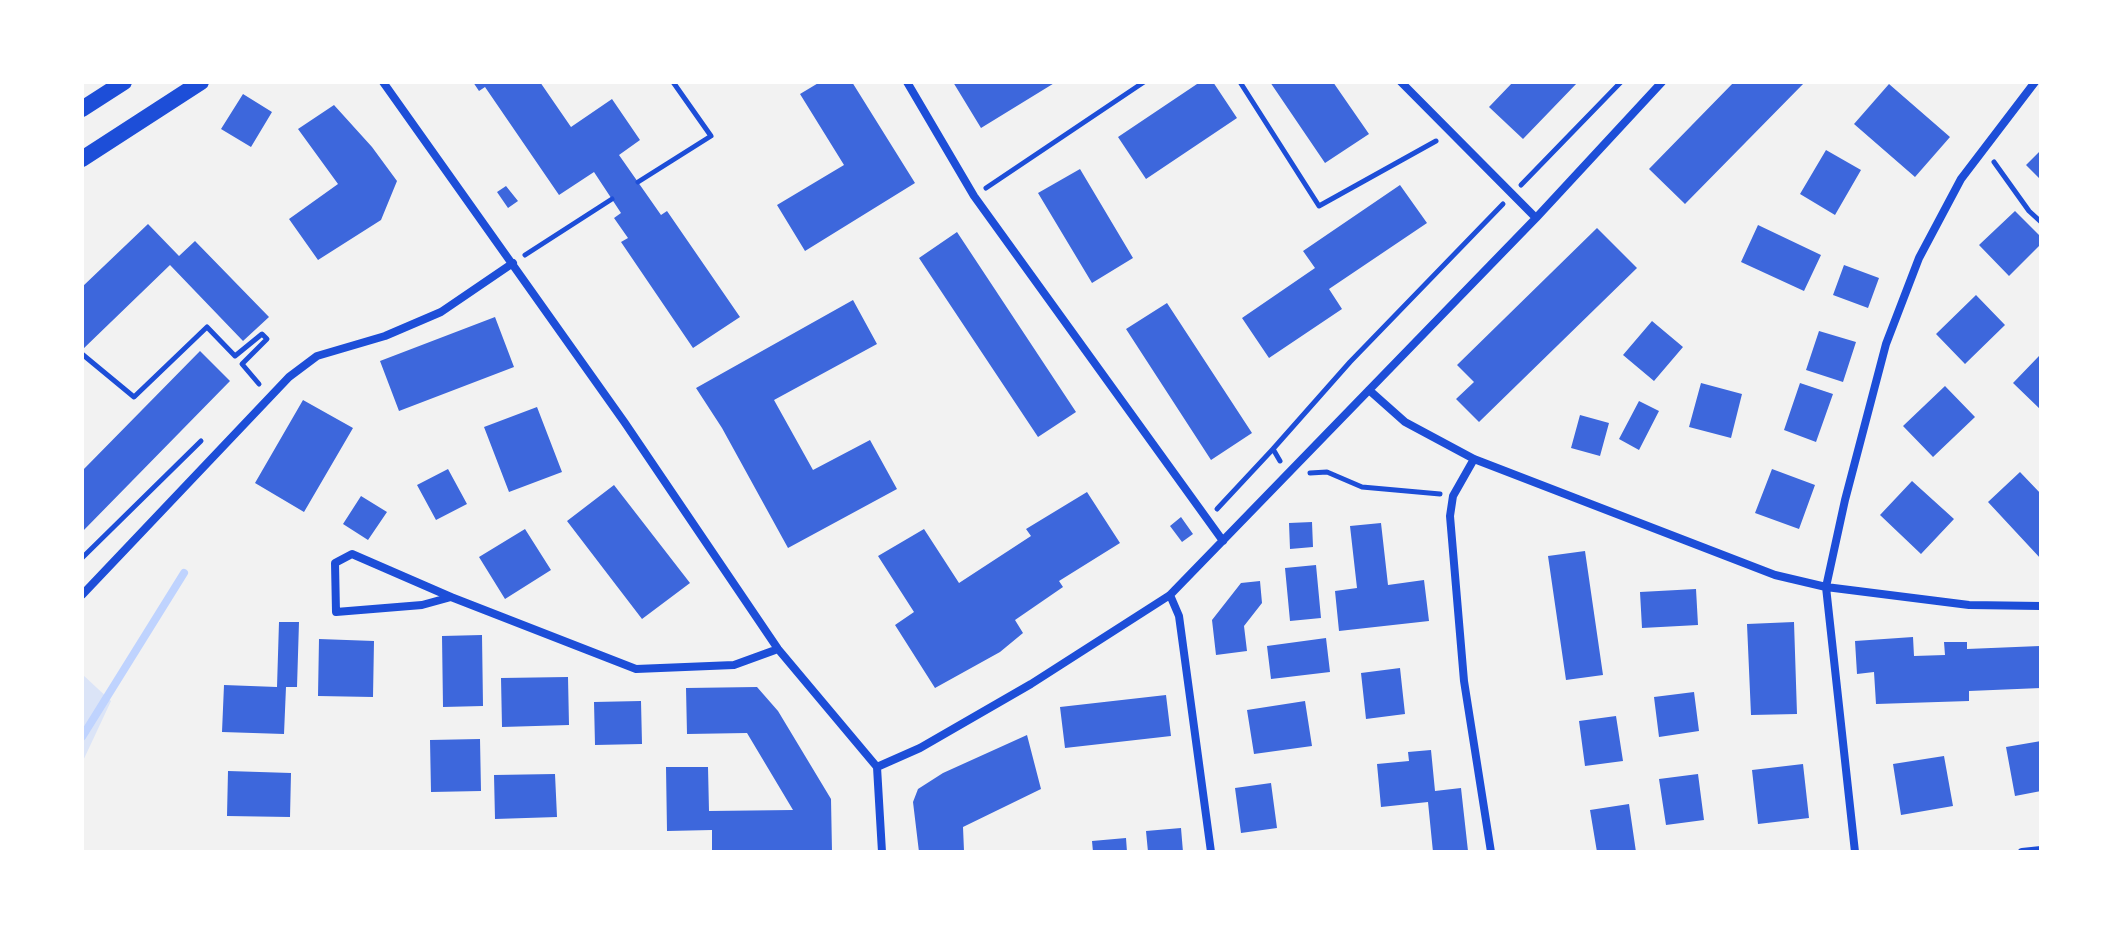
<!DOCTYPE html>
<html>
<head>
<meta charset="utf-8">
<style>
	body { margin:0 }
	#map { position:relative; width:2123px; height:934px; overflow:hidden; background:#f2f2f2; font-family:"Fira Sans Condensed",sans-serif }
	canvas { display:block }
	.frame { position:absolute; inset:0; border:84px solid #fff; pointer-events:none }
</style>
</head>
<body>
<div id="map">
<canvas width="2123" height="934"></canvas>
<div class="frame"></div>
</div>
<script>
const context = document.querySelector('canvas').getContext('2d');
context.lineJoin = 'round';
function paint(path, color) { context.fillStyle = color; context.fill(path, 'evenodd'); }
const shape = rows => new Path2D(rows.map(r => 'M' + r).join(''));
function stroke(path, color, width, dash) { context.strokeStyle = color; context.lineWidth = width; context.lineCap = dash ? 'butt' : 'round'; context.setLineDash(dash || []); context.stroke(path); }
const green = shape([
	[82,674,111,701,82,763]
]);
const stream = shape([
	[82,737,184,573]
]);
const building = shape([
	[473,82,540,82,571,127,612,99,640,140,619,155,661,215,667,211,740,317,693,348,621,242,628,238,614,218,621,213,594,172,559,195,485,87,479,91],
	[820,82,852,82,915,183,805,251,777,205,844,165,800,94],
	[953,82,1056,82,981,128],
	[1200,82,1213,82,1237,118,1146,179,1118,137],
	[1270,82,1333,82,1369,134,1325,163],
	[1513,82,1578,82,1523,139,1489,107],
	[1734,82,1805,82,1685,204,1649,169],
	[1889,84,1950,137,1915,177,1854,124],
	[243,94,272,112,251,147,221,129],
	[334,105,372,147,397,181,381,220,318,260,289,219,338,184,298,129],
	[1826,150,1861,170,1835,215,1800,194],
	[2041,150,2041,180,2026,165],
	[1080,169,1133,258,1092,283,1038,193],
	[1400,185,1427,223,1329,289,1342,309,1269,358,1242,318,1315,268,1303,251],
	[506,186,518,201,508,208,497,192],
	[2015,211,2041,237,2041,244,2009,276,1979,245],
	[148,224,179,256,195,241,269,317,243,341,170,265,82,350,82,287],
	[1758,225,1821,255,1804,291,1741,262],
	[1597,228,1637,268,1479,422,1456,399,1474,382,1457,365],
	[957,232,1076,412,1038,437,919,258],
	[1844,265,1879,278,1868,308,1833,295],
	[1976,295,2005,325,1965,364,1936,334],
	[853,300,877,344,774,400,813,470,870,440,897,489,788,548,722,428,696,388],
	[1167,303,1252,433,1211,460,1126,329],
	[495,317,514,367,399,411,380,361],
	[1652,321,1683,347,1654,381,1623,355],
	[1819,331,1856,342,1843,382,1806,370],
	[200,351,230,381,82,532,82,471],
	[2039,356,2041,358,2041,410,2013,383],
	[1701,383,1742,394,1731,438,1689,427],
	[1800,383,1833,394,1816,442,1784,430],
	[1945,386,1975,417,1933,457,1903,426],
	[303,400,353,428,304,512,255,483],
	[1639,401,1659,411,1639,450,1619,439],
	[537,407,562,472,509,492,484,427],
	[1580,415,1609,423,1600,456,1571,448],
	[448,469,467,504,436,520,417,485],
	[1772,469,1815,485,1799,529,1755,513],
	[2020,472,2041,494,2041,559,1988,502],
	[1912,481,1954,519,1921,554,1880,515],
	[614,485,690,583,642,619,567,521],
	[1087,492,1120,543,1059,581,1063,587,1015,620,1023,633,1000,652,935,688,895,625,914,612,878,556,924,529,959,583,1031,536,1026,529],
	[361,496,387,512,368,540,343,524],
	[1181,517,1193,534,1182,542,1170,526],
	[1312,522,1313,547,1290,549,1289,523],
	[1381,523,1388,585,1424,580,1429,621,1339,631,1335,591,1357,588,1350,526],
	[525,529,551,570,505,599,479,557],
	[1585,551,1603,675,1566,680,1548,556],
	[1316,565,1321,618,1290,621,1285,568],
	[1260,581,1262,603,1244,626,1247,651,1216,655,1212,620,1241,583],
	[1696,589,1698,625,1642,628,1640,592],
	[279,622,299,622,297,687,286,687,284,734,222,732,224,685,277,687],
	[1794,622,1797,714,1751,715,1747,624],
	[482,635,483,706,443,707,442,636],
	[1913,637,1914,656,1945,655,1944,642,1967,642,1967,649,2040,646,2041,688,1969,691,1969,701,1876,704,1874,672,1857,674,1855,641],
	[1326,638,1330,672,1271,679,1267,646],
	[319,639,374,641,373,697,318,696],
	[1400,668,1405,714,1366,719,1361,673],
	[568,677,569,725,502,727,501,678],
	[757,687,778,711,831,799,832,852,712,852,712,830,667,831,666,767,708,767,709,811,793,810,747,733,687,734,686,688],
	[1694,692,1699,731,1659,737,1654,697],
	[1166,695,1171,736,1065,748,1060,707],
	[641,701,642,744,595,745,594,702],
	[1305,701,1312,746,1254,754,1247,710],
	[1616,716,1623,761,1585,766,1579,721],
	[1027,735,1041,789,963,827,964,851,919,852,913,802,918,789,943,773],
	[480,739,481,791,431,792,430,740],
	[2041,741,2041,791,2015,796,2006,747],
	[1431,750,1435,791,1461,788,1468,851,1433,852,1428,802,1381,807,1377,764,1409,761,1408,752],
	[1944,756,1953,806,1901,815,1893,764],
	[1803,764,1809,818,1758,824,1752,770],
	[228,771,291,773,290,817,227,816],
	[555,774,557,817,495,819,494,775],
	[1698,774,1704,820,1666,825,1659,779],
	[1271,783,1277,828,1241,833,1235,788],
	[1629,804,1636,852,1597,852,1590,810],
	[1181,828,1183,852,1148,852,1146,831],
	[1126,838,1127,852,1093,852,1092,841]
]);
const path = shape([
	[1240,82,1319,206,1436,141],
	[1994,162,2029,211,2041,222],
	[638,182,711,136,673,82],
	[1521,185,1621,82],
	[986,188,1144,82],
	[525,255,612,199],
	[82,354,134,397,207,327,235,356,262,334,267,339,242,364,259,384],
	[1280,461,1273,449,1350,362,1503,204],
	[1310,473,1327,472,1362,487,1440,494],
	[1217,509,1273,449],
	[82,558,201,441]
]);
const minor = shape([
	[383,82,625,423,778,649,877,767,882,852],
	[907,82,974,196,1223,541],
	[1401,82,1536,218],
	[1369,390,1405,422,1474,459,1775,575,1826,587,1969,605,2041,606],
	[1474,459,1453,496,1450,516,1464,681,1491,852],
	[82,595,289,377,317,356,385,336,441,312,513,263],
	[1170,595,1179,616,1211,852],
	[451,597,422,605,336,612,335,563,352,554,451,597,636,669,734,665,778,649],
	[877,767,920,748,1031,684,1170,595,1536,218,1662,82],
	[1855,852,1826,587,1845,500,1886,344,1919,258,1961,179,2035,82],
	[2022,852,2041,850]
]);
const secondary = shape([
	[82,109,124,82],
	[82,159,201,82]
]);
paint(green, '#dbe4f7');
stroke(stream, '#bfd3fe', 8);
paint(building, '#3d67dc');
stroke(path, '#1d4ed8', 5);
stroke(minor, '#1d4ed8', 8);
stroke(secondary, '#1d4ed8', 16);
</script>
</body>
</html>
